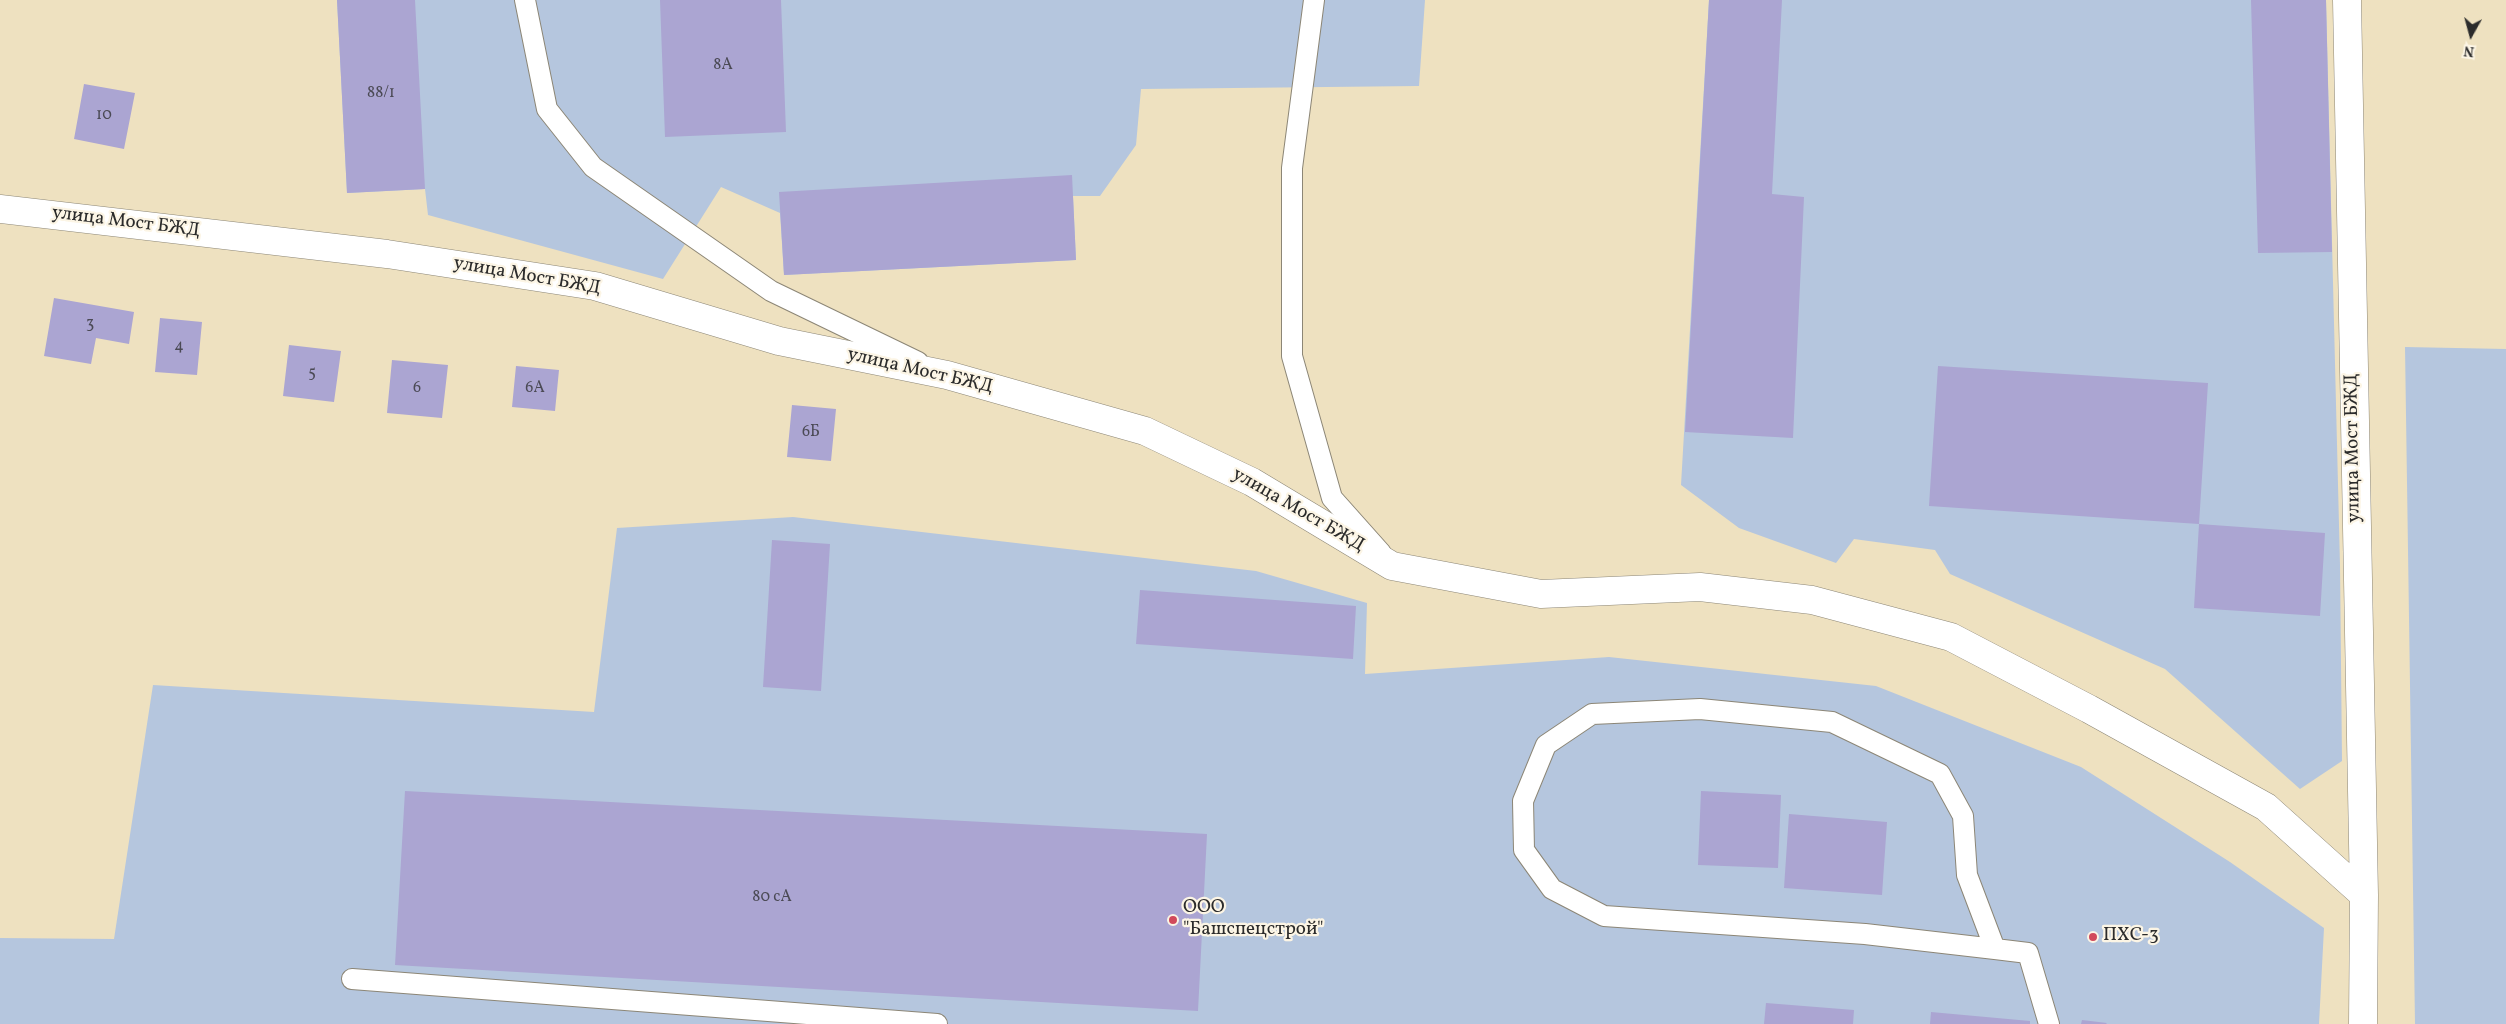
<!DOCTYPE html>
<html>
<head>
<meta charset="utf-8">
<style>
	body { margin:0 }
	#map { position:relative; width:2506px; height:1024px; overflow:hidden; background:#eee1c0; font-family:Vollkorn,serif }
	canvas { display:block }
	.north { position:absolute; left:2446px; top:10px; width:50px; height:50px; -webkit-text-stroke:4px #fcf5e5; paint-order:stroke; rotate:187deg; font-size:14px; font-weight:700; line-height:20px; text-align:center; color:#2b2b2b }
	.north::after { content:''; display:block; margin:auto; width:18px; height:22px; background:#2b2b2b; clip-path:polygon(50% 0,100% 100%,50% 72%,0 100%) }
</style>
</head>
<body>
<div id="map">
<canvas width="2506" height="1024"></canvas>
<div class="north">N</div>
</div>
<script>
const context = document.querySelector('canvas').getContext('2d');
context.lineJoin = 'round';
function paint(path, color) { context.fillStyle = color; context.fill(path, 'evenodd'); }
const shape = rows => new Path2D(rows.map(r => 'M' + r).join(''));
function stroke(path, color, width, dash) { context.strokeStyle = color; context.lineWidth = width; context.lineCap = dash ? 'butt' : 'round'; context.setLineDash(dash || []); context.stroke(path); }
function write(font, color, halo, rows, align = 'center') {
  context.font = font + ' Vollkorn,serif'; context.lineWidth = 4.5; context.setLineDash([]); context.textBaseline = 'middle'; context.strokeStyle = halo; context.fillStyle = color; for (const [text, x, y, turn = 0] of rows) {
    context.save(); context.translate(x, y); context.rotate((+turn || 0) * Math.PI / 180); context.textAlign = isNaN(turn) ? turn : align; if (halo) context.strokeText(text, 0, 0); context.fillText(text, 0, 0); context.restore();
  }
}
const industrial = shape([
	[337,0,1425,0,1419,86,1141,89,1136,145,1100,196,1073,196,1076,260,784,275,780,213,721,187,663,279,428,215,425,189,347,193],
	[1709,0,2326,0,2340,565,2342,761,2300,789,2165,669,1950,574,1935,550,1854,539,1836,563,1739,528,1681,485],
	[2405,347,2506,349,2506,1024,2415,1024],
	[793,517,1256,571,1367,603,1365,674,1609,657,1876,686,2081,767,2230,862,2324,928,2319,1024,0,1024,0,938,114,939,153,685,594,712,617,528]
]);
const building = shape([
	[337,0,415,0,425,189,347,193],
	[660,0,781,0,786,132,665,137],
	[1709,0,1782,0,1772,194,1804,197,1793,438,1685,432],
	[2251,0,2326,0,2332,252,2258,253],
	[84,84,135,93,124,149,74,139],
	[1072,175,1076,260,784,275,779,192],
	[54,298,134,312,129,344,96,338,91,364,44,356],
	[160,318,202,322,197,375,155,372],
	[289,345,341,351,334,402,283,396],
	[392,360,448,365,442,418,387,413],
	[516,366,559,370,555,411,512,407],
	[1938,366,2208,383,2199,524,1929,506],
	[792,405,836,409,831,461,787,457],
	[2199,524,2325,533,2320,616,2194,608],
	[772,540,830,544,821,691,763,687],
	[1140,590,1356,606,1353,659,1136,644],
	[405,791,1207,834,1198,1011,395,965],
	[1701,791,1781,795,1778,868,1698,865],
	[1789,814,1887,822,1882,895,1784,888],
	[1766,1003,1854,1010,1853,1024,1764,1024],
	[1931,1012,2030,1021,2030,1024,1930,1024],
	[2082,1020,2107,1023,2106,1024,2081,1024]
]);
const lane = shape([
	[525,0,547,109,593,167,771,291,918,362],
	[1314,0,1292,168,1292,356,1332,498,1381,553],
	[1995,949,1967,875,1963,816,1940,774,1832,722,1700,709,1592,714,1546,745,1523,801,1524,850,1552,889,1604,916,1865,934,1995,949,2028,953,2049,1024],
	[352,979,937,1024]
]);
const street = shape([
	[2347,0,2364,895],
	[0,209,387,254,595,286,779,341,947,375,1145,431,1252,482,1392,566,1541,594,1700,587,1812,600,1951,637,2089,709,2266,807,2364,895,2363,1024]
]);
const markers = [
	[1173,920,5,"#d1495b"],
	[2093,937,5,"#d1495b"]
];
const numberNames = [
	["8А",723,66],
	["88/1",381,94],
	["10",104,116],
	["3",90,325],
	["4",179,347],
	["5",312,374],
	["6",417,389],
	["6А",535,389],
	["6Б",811,433],
	["80 сА",772,898]
];
const streetNames = [
	["улица Мост БЖД",126,223,7],
	["улица Мост БЖД",527,277,10],
	["улица Мост БЖД",920,372,13],
	["улица Мост БЖД",2354,448,-91],
	["улица Мост БЖД",1298,511,30]
];
const poiNames = [
	["ООО",1183,909],
	["\"Башспецстрой\"",1183,931],
	["ПХС-3",2103,937]
];
paint(industrial, '#b5c6de');
paint(building, '#aba5d2');
stroke(lane, '#8c8676', 22);
stroke(street, '#8c8676', 29);
stroke(lane, '#fff', 20);
stroke(street, '#fff', 28);
for (const [x, y, r, color] of markers) { const dot = new Path2D(); dot.arc(x, y, r, 0, 2 * Math.PI); context.fillStyle = color; context.fill(dot); stroke(dot, '#fcf5e5', 2); }
write('16px', '#4b4a55', null, numberNames);
write('19px', '#2b2b2b', '#fcf5e5', streetNames);
write('19px', '#2b2b2b', '#fcf5e5', poiNames, 'left');
</script>
</body>
</html>
